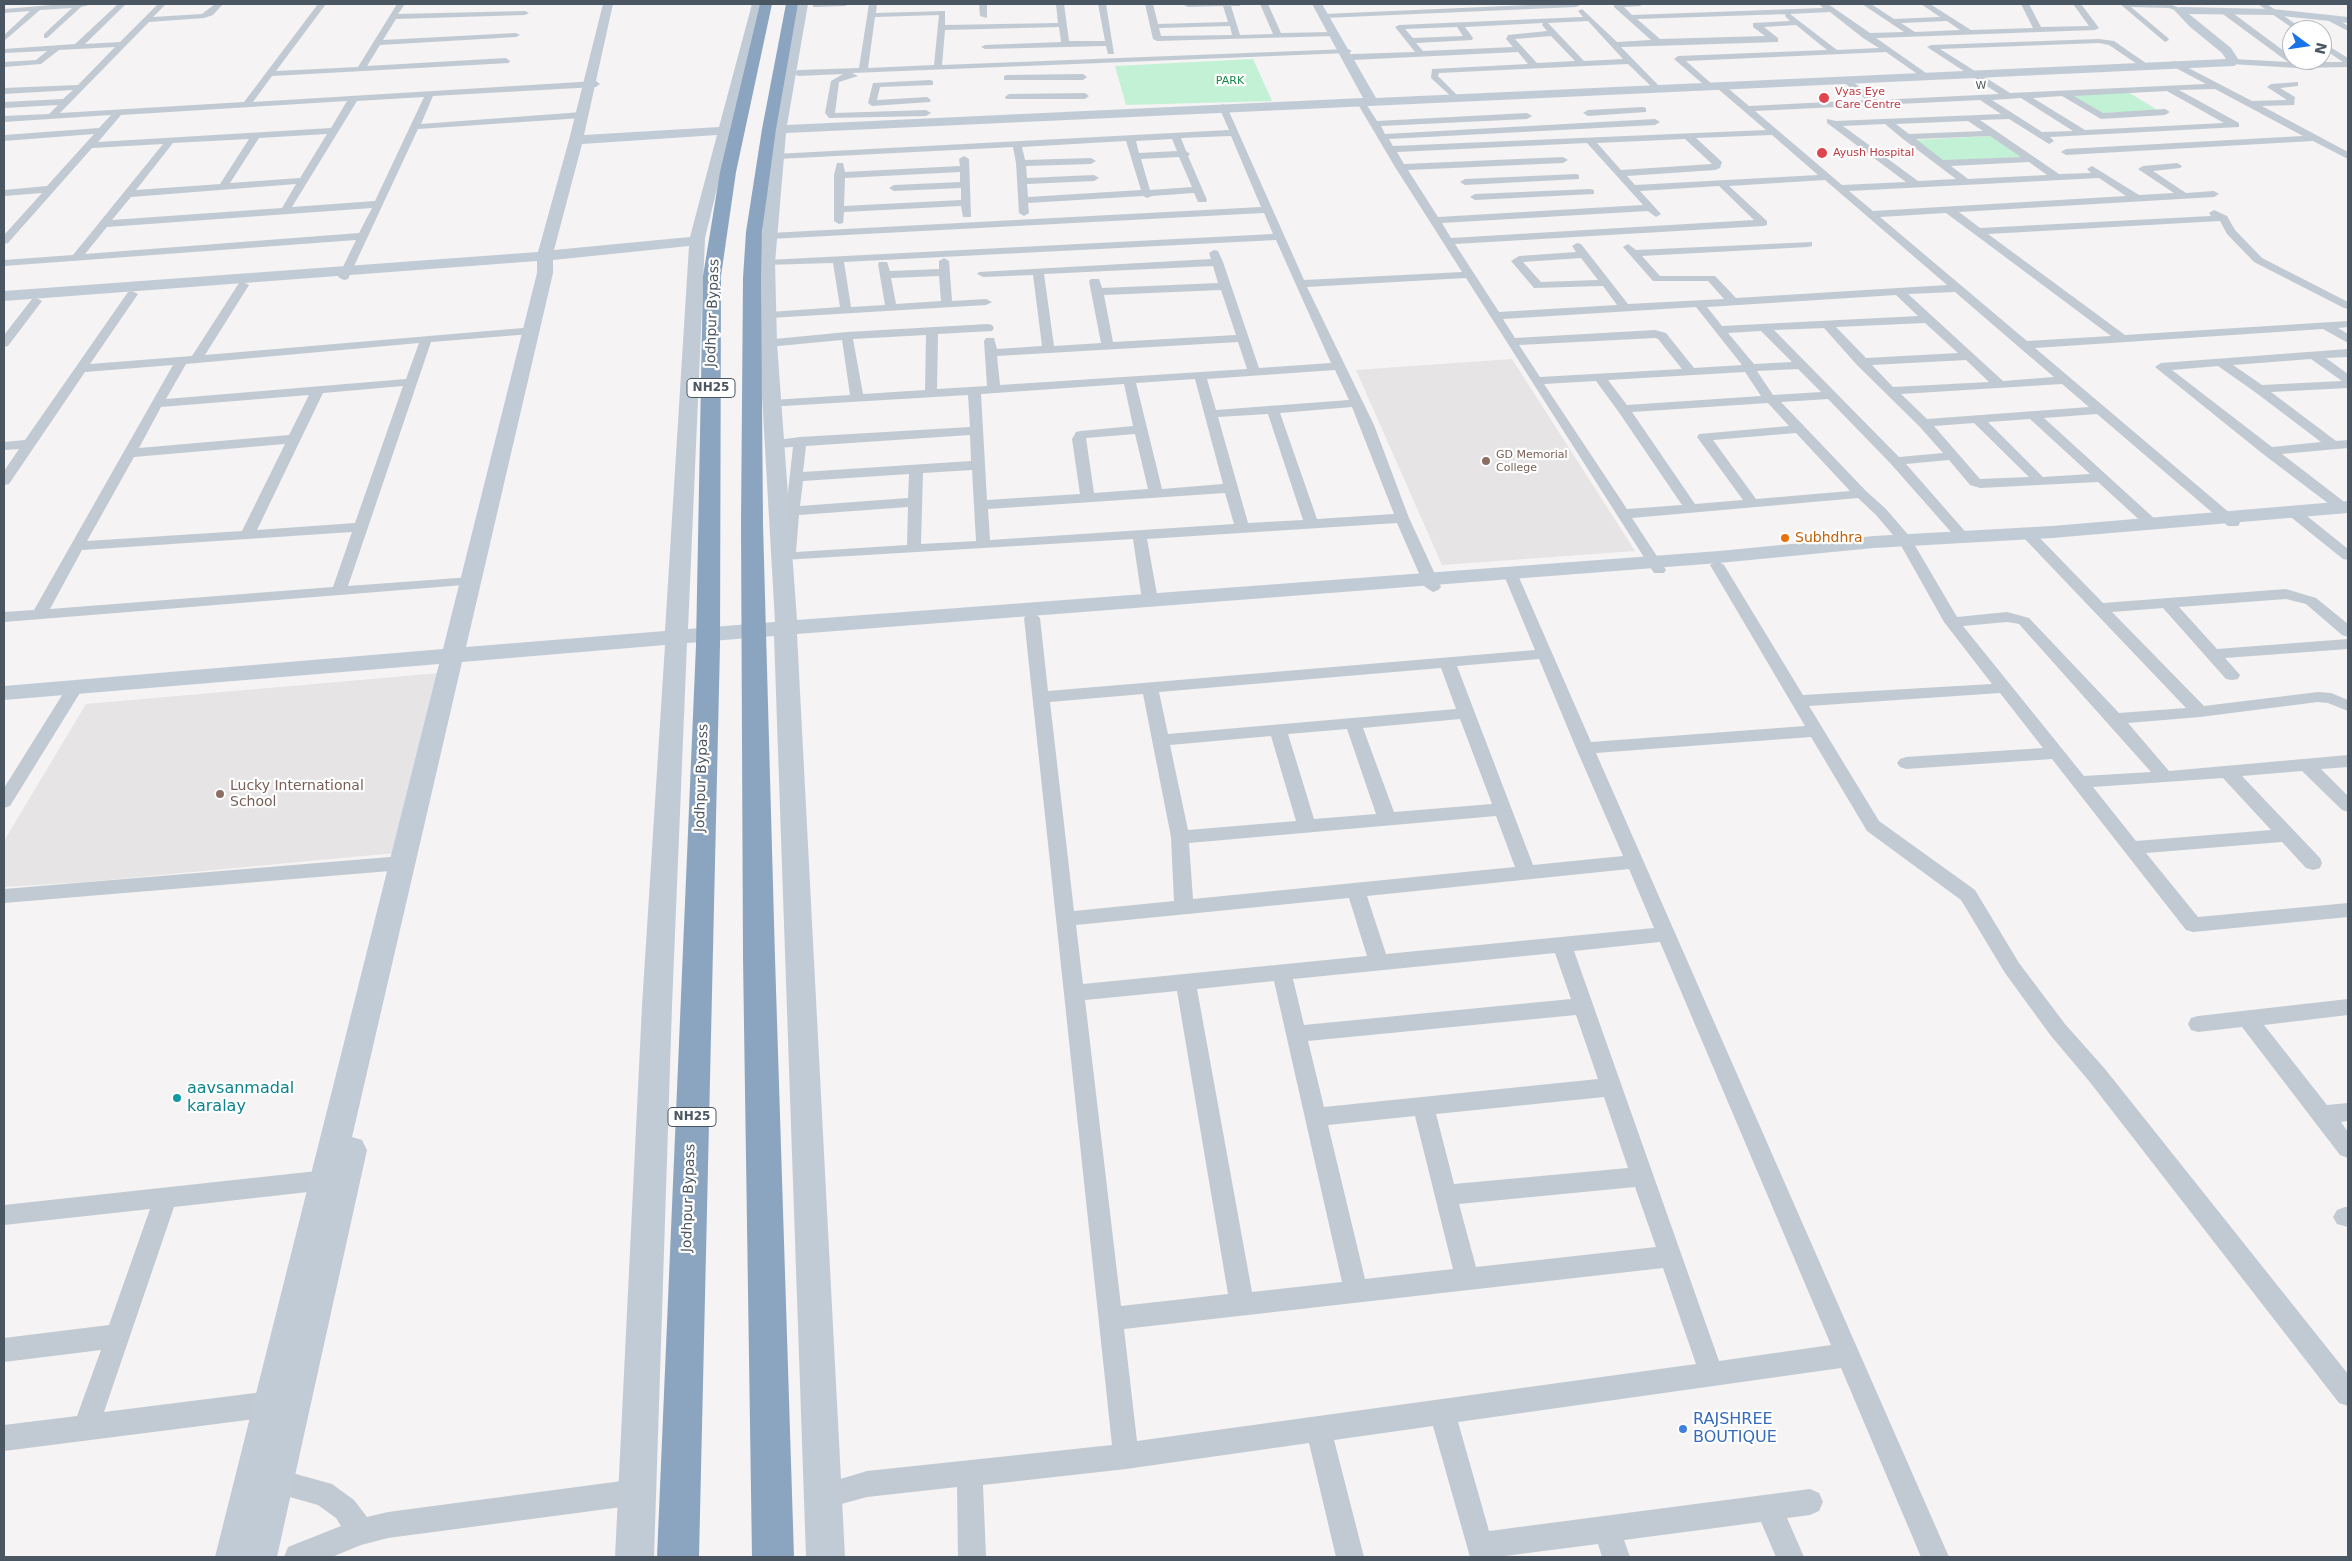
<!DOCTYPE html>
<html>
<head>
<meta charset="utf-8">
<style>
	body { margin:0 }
	#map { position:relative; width:2352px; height:1561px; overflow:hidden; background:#f5f3f3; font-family:"DejaVu Sans",sans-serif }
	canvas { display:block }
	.frame { position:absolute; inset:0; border:5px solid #4a5661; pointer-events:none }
	.north { position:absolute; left:2282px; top:20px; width:50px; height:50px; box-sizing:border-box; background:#fff; border:1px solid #b7bbc0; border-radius:50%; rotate:104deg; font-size:14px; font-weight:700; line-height:20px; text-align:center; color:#4a5661 }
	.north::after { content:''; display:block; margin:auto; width:18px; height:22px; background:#1a73e8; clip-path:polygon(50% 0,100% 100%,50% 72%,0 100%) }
</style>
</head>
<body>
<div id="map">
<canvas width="2352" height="1561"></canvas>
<div class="frame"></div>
<div class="north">N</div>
</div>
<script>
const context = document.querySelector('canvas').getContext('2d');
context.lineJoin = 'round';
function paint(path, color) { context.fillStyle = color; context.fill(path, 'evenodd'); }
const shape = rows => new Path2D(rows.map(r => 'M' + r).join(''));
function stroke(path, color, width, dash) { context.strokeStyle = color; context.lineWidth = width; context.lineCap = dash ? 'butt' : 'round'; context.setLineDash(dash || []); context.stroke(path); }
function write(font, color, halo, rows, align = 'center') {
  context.font = font + ' "DejaVu Sans",sans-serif'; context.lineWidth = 4.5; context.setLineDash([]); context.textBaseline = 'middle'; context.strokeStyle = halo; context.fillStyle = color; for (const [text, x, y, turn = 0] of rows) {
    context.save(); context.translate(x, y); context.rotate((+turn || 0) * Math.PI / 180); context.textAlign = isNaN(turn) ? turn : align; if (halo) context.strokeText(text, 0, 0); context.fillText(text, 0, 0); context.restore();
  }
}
const education = shape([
	[1512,359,1635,551,1442,565,1356,370],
	[440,673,395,853,86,882,4,887,4,841,86,704]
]);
const green = shape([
	[1253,59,1272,101,1126,105,1115,66],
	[2128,92,2159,111,2102,113,2072,95],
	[1991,136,2022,157,1942,161,1913,140]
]);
const street = shape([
	[64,4,93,4,81,7,47,38,44,38,44,34,72,8,40,10,4,41,4,35,30,11,4,13,4,9,64,4],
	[118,4,126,4,85,44,120,42,158,4,166,4,153,17,202,14,215,4,223,4,213,15,204,18,149,22,60,113,244,102,318,4,326,4,276,71,358,67,397,4,405,4,398,14,525,11,529,13,525,15,396,19,383,40,516,33,520,35,516,37,380,45,367,66,506,58,510,61,509,63,272,76,253,102,596,81,600,84,596,87,433,96,421,124,582,112,587,115,582,118,418,129,348,279,344,280,338,277,356,240,4,266,4,260,73,255,163,144,92,148,8,243,4,244,4,235,42,193,4,196,4,190,47,186,94,134,4,141,4,135,99,128,111,115,4,122,4,116,49,114,58,105,4,108,4,102,63,99,73,90,4,94,4,88,78,85,115,47,59,50,41,64,4,67,4,62,36,60,47,51,4,53,4,49,75,44,118,4],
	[424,97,375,201,292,207,357,101,424,97],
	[347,101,331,128,98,142,121,115,347,101],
	[327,134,300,178,230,183,259,138,327,134],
	[249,139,220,184,136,190,173,143,249,139],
	[296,184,282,208,112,220,131,197,296,184],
	[372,208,359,233,85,254,107,227,372,208],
	[813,4,849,4,845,6,816,7,813,7,813,4],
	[869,4,877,4,876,13,945,11,945,25,1058,23,1056,4,1064,4,1069,41,1105,41,1098,4,1106,4,1114,54,1108,54,1106,46,985,49,981,47,985,45,1061,42,1059,27,945,30,942,65,1348,49,1352,51,1348,53,852,73,858,76,839,82,835,113,926,110,931,113,926,116,829,118,825,113,831,81,843,74,798,76,794,73,798,70,859,68,869,4],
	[939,15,934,65,868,68,875,17,939,15],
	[979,4,987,4,987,18,980,16,979,4],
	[1145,4,1153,4,1158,24,1228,22,1223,6,1188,7,1184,5,1243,4,1239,6,1231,6,1240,35,1273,34,1260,4,1268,4,1281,33,1334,32,1338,34,1334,36,1157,41,1153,39,1145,4],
	[1230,26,1232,35,1161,36,1159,28,1230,26],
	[1552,4,1580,5,1576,7,1324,18,1320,16,1324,14,1552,4],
	[1614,4,1644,4,1640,6,1624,7,1632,15,1823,8,1819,4,1828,4,1870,33,1904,32,1862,4,1871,4,1894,19,1940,17,1921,4,1930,4,1971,30,2033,28,2021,4,2029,4,2041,27,2089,26,2073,4,2081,4,2099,28,2095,30,1876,38,1929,75,1929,79,1926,80,1886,52,1686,61,1713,85,1714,87,1710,90,1674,59,1678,56,1827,50,1796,25,1764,27,1778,38,1778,42,1621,47,1660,87,1660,91,1657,92,1628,64,1439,73,1438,76,1459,97,1455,100,1431,78,1432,69,1528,64,1518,52,1352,60,1348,57,1352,54,1415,52,1395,27,1399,25,1583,17,1578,11,1582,9,1617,42,1651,40,1614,7,1614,4],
	[1830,12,1863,38,1879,48,1837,50,1790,14,1830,12],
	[1786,14,1785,16,1790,21,1753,23,1753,27,1765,36,1660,39,1637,19,1788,14,1786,14],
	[1588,21,1623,59,1584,61,1548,23,1588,21],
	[1947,21,1960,30,1915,32,1901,23,1947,21],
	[1543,23,1542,25,1547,31,1508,35,1506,39,1513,47,1423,51,1416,43,1472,40,1473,38,1465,27,1543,23],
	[1457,27,1463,36,1413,38,1405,29,1457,27],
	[1551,36,1575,61,1537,63,1515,39,1551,36],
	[2120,4,2170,4,2184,10,2180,12,2169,8,2131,7,2168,38,2169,40,2165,42,2120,4],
	[2258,4,2267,4,2304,30,2295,30,2258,4],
	[2220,8,2226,8,2292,57,2292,60,2299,62,2343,62,2322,48,2322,42,2348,58,2348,67,2297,68,2231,64,2230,62,2234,59,2288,62,2220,12,2220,8],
	[2327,16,2333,16,2348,26,2348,31,2327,20,2327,16],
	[2099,39,2114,41,2150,66,2143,68,2109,45,2099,43,1940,49,2010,93,2206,84,2172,66,2172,62,2175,61,2252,101,2287,100,2267,87,2271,84,2298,82,2298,86,2280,88,2295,97,2294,105,2262,106,2348,152,2348,159,2313,141,2066,155,2061,152,2066,149,2303,136,2215,89,2179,90,2239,123,2239,127,2050,137,2054,141,2049,144,2009,119,1980,120,2059,174,2091,173,2087,169,2092,166,2139,195,2174,193,2138,169,2143,166,2177,163,2182,166,2180,168,2153,171,2186,193,2214,191,2219,194,2214,197,1959,212,1980,228,2211,216,2209,213,2214,210,2227,216,2235,230,2262,258,2348,302,2348,309,2344,308,2254,262,2227,234,2220,221,1988,234,2125,335,2348,321,2348,327,2338,328,2348,334,2348,343,2323,329,2035,348,2238,520,2240,523,2238,526,2228,526,2097,414,2044,418,2156,520,2158,523,2156,526,2146,526,2098,482,1980,488,1970,485,1949,460,1906,464,1970,537,1968,540,1958,540,1891,464,1828,399,1781,402,1866,491,1886,509,1910,537,1957,617,2007,612,2029,618,2119,713,2186,708,2022,536,2020,533,2022,530,2032,530,2103,603,2286,589,2316,598,2348,624,2348,637,2342,635,2306,604,2286,599,2179,607,2217,649,2348,639,2348,649,2225,658,2240,675,2238,679,2232,680,2226,679,2163,608,2112,612,2204,706,2318,692,2331,693,2348,700,2348,711,2328,703,2318,702,2200,717,2128,723,2169,771,2348,755,2348,767,2321,769,2348,796,2348,812,2342,810,2302,771,2242,776,2320,858,2322,863,2320,868,2313,870,2306,868,2282,842,2146,853,2198,917,2348,903,2348,917,2193,932,2186,930,2052,759,1906,769,1900,767,1897,763,1900,759,1906,757,2043,748,2000,693,1809,706,1879,821,1975,890,2019,963,2065,1024,2105,1069,2348,1374,2348,1406,2339,1403,2089,1081,2051,1036,2005,973,1961,900,1867,831,1811,737,1596,753,1949,1557,1921,1557,1841,1368,1458,1422,1489,1531,1810,1489,1819,1493,1823,1502,1819,1511,1810,1515,1787,1518,1804,1557,1776,1557,1761,1522,1624,1540,1630,1557,1602,1557,1598,1544,1497,1557,1470,1557,1433,1426,1334,1440,1364,1557,1336,1557,1309,1443,1126,1469,983,1485,986,1557,958,1557,957,1487,867,1497,823,1509,814,1505,810,1496,814,1487,867,1471,1112,1445,1024,618,1027,615,1037,615,1040,618,1048,691,1535,650,1503,573,1510,569,1517,573,1591,742,1805,726,1710,565,1717,561,1724,565,1803,695,1992,684,1944,622,1899,542,1876,515,1858,498,1632,518,1666,570,1664,573,1654,573,1466,278,1307,287,1374,425,1409,518,1441,587,1438,590,1433,592,1425,587,1397,523,1147,539,1158,600,1150,605,1142,600,1133,539,783,560,781,555,793,447,774,448,769,447,767,444,769,441,800,437,970,427,968,395,767,407,766,404,772,400,850,395,842,340,768,347,762,343,764,340,847,332,988,324,992,325,994,328,992,331,938,334,937,389,987,386,984,341,986,338,994,338,997,349,1042,346,1033,275,983,277,977,274,979,272,1211,259,1209,253,1214,250,1218,251,1223,262,1259,368,1331,363,1276,240,844,262,851,307,885,305,878,264,879,262,887,262,890,271,939,269,939,261,944,258,949,261,952,301,986,299,992,302,986,305,770,318,764,315,770,312,840,307,833,263,763,265,763,261,767,260,1273,234,1264,213,770,239,765,236,770,233,1261,207,1231,136,1181,138,1186,151,1190,154,1188,156,1207,200,1206,202,1198,202,1194,193,1152,196,1147,198,1143,196,1028,203,1029,213,1024,216,1019,213,1016,163,1013,147,778,159,775,158,775,154,1229,130,1219,107,1223,104,1227,107,1304,280,1462,272,1395,167,1356,101,1357,99,1363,99,1377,121,1527,113,1532,116,1527,119,1381,126,1385,134,1655,119,1660,122,1655,125,1389,139,1393,146,1766,130,1717,88,1717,84,1723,84,1749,106,1867,100,1843,82,1842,80,1846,77,1878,100,1999,94,1927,47,1931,45,2099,39],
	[2167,91,2224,123,2085,130,2033,98,2062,96,2101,119,2165,115,2170,112,2165,109,2103,113,2074,96,2167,91],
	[2021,98,2073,131,2042,132,1992,100,2021,98],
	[1980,100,2001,114,1836,121,1827,119,1827,123,1906,182,1842,185,1755,111,1980,100],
	[1968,121,1983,131,1909,134,1896,124,1968,121],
	[1885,124,1903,139,1956,179,1918,181,1843,126,1885,124],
	[1772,135,1818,175,1635,185,1627,176,1715,170,1720,168,1722,162,1696,138,1772,135],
	[1990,136,2021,157,1943,160,1916,139,1990,136],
	[1172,139,1177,151,1139,153,1136,141,1172,139],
	[1685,139,1712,164,1621,170,1597,143,1685,139],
	[1126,141,1141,190,1028,197,1027,184,1094,181,1099,178,1094,175,1027,178,1026,166,1091,164,1096,161,1091,158,1025,160,1022,147,1126,141],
	[1587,143,1643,205,1438,217,1408,170,1563,163,1568,160,1563,157,1404,164,1397,152,1587,143],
	[1179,157,1192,187,1150,190,1141,159,1179,157],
	[2029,162,2047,175,1968,179,1951,166,2029,162],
	[2099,178,2126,196,1873,211,1849,191,2099,178],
	[1825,180,1947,285,1736,298,1715,276,1660,276,1642,256,1808,247,1812,246,1812,242,1636,250,1628,244,1623,247,1653,281,1708,281,1724,299,1628,304,1581,244,1577,243,1572,246,1576,252,1519,256,1511,261,1534,288,1603,286,1617,305,1499,312,1455,244,1763,226,1767,225,1767,221,1729,186,1825,180],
	[1719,186,1754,220,1451,238,1442,223,1648,211,1656,217,1661,214,1640,191,1719,186],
	[1946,213,1973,233,2111,336,2027,341,1880,217,1946,213],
	[1581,258,1598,280,1541,282,1523,262,1581,258],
	[1213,266,1218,283,1102,288,1099,279,1091,279,1089,281,1101,343,1054,346,1044,274,1213,266],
	[939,276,941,301,896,304,891,278,939,276],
	[1221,290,1236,335,1113,342,1104,295,1221,290],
	[1955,292,2020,348,2054,377,2003,381,1908,294,1955,292],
	[1896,295,1918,316,1722,326,1707,307,1896,295],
	[1696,307,1742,365,1694,368,1666,333,1655,330,1515,338,1503,319,1696,307],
	[1925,323,1958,353,1866,358,1836,327,1925,323],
	[1824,328,1857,365,1919,426,1943,453,1899,457,1774,330,1824,328],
	[1761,331,1792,362,1754,364,1728,333,1761,331],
	[926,335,925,390,863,394,853,339,926,335],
	[1655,338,1658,339,1682,369,1540,377,1519,345,1655,338],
	[1238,342,1247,369,1000,385,997,356,1238,342],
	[1966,360,1989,382,1893,387,1872,365,1966,360],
	[1798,369,1821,392,1773,395,1757,371,1798,369],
	[1335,370,1349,400,1216,410,1207,379,1335,370],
	[1745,372,1761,396,1627,405,1608,380,1745,372],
	[1195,379,1223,484,1162,489,1136,383,1195,379],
	[1596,381,1618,411,1682,505,1627,509,1544,384,1596,381],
	[1124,384,1133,426,1081,431,1076,432,1072,439,1080,494,987,500,981,394,1124,384],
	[2062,384,2089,407,1927,419,1901,394,2062,384],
	[1768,403,1789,426,1699,434,1697,437,1743,500,1695,504,1632,412,1768,403],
	[1352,407,1394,514,1317,519,1280,413,1352,407],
	[1268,414,1303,520,1248,523,1218,417,1268,414],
	[2030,419,2090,474,2043,477,1988,422,2030,419],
	[1974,423,2029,477,1980,479,1934,426,1974,423],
	[1796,433,1850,491,1756,499,1713,440,1796,433],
	[1135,434,1148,489,1094,493,1086,438,1135,434],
	[970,435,971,461,803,472,806,446,970,435],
	[972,470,976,541,921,544,923,473,972,470],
	[909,474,908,498,800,506,803,481,909,474],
	[1225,493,1234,524,990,540,988,509,1225,493],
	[908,507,907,545,796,552,799,515,908,507],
	[2007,622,2019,624,2151,772,2084,776,1963,626,2007,622],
	[1539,659,1576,748,1623,856,1533,865,1457,666,1539,659],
	[1441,668,1456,709,1168,734,1159,692,1441,668],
	[1143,694,1171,837,1174,901,1074,911,1050,702,1143,694],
	[1460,719,1492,804,1394,812,1363,728,1460,719],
	[1347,729,1376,814,1314,819,1288,734,1347,729],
	[1271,736,1296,821,1188,830,1170,745,1271,736],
	[2223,778,2271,830,2136,841,2093,787,2223,778],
	[1496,816,1515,867,1193,899,1189,843,1496,816],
	[1629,869,1654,928,1386,954,1367,896,1629,869],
	[1349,898,1367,956,1083,984,1076,925,1349,898],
	[1660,942,1831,1345,1719,1361,1574,951,1660,942],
	[1555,953,1571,999,1304,1025,1293,979,1555,953],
	[1274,981,1342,1282,1252,1292,1197,989,1274,981],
	[1177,991,1228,1294,1121,1306,1085,1000,1177,991],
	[1576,1015,1598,1079,1324,1107,1308,1041,1576,1015],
	[1604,1097,1628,1168,1454,1184,1436,1114,1604,1097],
	[1415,1116,1453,1269,1365,1279,1328,1125,1415,1116],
	[1635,1187,1656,1247,1476,1267,1459,1204,1635,1187],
	[1663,1268,1696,1364,1137,1441,1124,1329,1663,1268],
	[1007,75,1083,74,1087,77,1083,80,1004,80,1004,76,1007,75],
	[930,80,933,81,933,85,880,87,877,100,927,97,931,100,930,102,872,106,868,103,873,83,930,80],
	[1009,94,1085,93,1089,96,1085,99,1006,99,1005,97,1009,94],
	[1643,107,1646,108,1646,112,1588,116,1583,113,1588,110,1643,107],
	[964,156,969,159,971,217,963,217,961,206,844,212,843,223,839,224,834,221,834,175,837,163,843,163,845,172,960,166,959,159,964,156],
	[960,172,960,182,894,185,889,188,894,191,961,188,961,200,844,206,845,178,960,172],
	[1576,174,1579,175,1579,179,1465,185,1460,182,1465,179,1576,174],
	[1590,189,1594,190,1594,194,1475,200,1470,197,1475,194,1590,189],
	[243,282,249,285,205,355,535,327,537,330,535,333,531,334,431,342,348,586,471,577,476,578,478,581,476,584,4,622,4,612,34,610,173,365,85,372,9,484,4,485,4,471,19,449,4,450,4,442,25,440,128,292,132,291,138,294,90,364,192,356,239,283,243,282],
	[419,343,406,379,166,399,186,364,419,343],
	[403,386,355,523,257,530,323,393,403,386],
	[309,395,289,435,139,448,161,407,309,395],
	[285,444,242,531,87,541,134,457,285,444],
	[352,532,333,587,50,609,82,550,352,532],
	[36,298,42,301,8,346,4,347,4,335,32,299,36,298],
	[2348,349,2348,357,2326,358,2348,374,2348,388,2271,392,2336,441,2348,440,2348,448,2282,454,2347,504,2347,510,2342,511,2337,510,2263,454,2155,367,2161,363,2348,349],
	[2311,359,2342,381,2262,385,2233,365,2311,359],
	[2218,366,2255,392,2321,442,2272,447,2172,370,2218,366],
	[2292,507,2297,508,2348,549,2348,560,2343,559,2287,514,2285,511,2292,507],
	[75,683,81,684,83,688,10,806,4,808,4,788,69,684,75,683],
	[402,856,409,858,411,863,409,868,402,870,4,903,4,889,402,856],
	[2348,999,2348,1015,2264,1025,2327,1105,2348,1103,2348,1121,2341,1122,2348,1132,2348,1158,2340,1155,2242,1027,2198,1032,2191,1030,2188,1024,2191,1018,2198,1016,2348,999],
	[326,1170,334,1173,337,1180,334,1187,326,1190,174,1207,104,1412,271,1391,280,1395,284,1404,280,1413,271,1417,4,1451,4,1425,77,1416,101,1350,4,1362,4,1338,109,1325,150,1209,4,1225,4,1205,326,1170],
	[2345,1207,2348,1207,2348,1227,2337,1224,2333,1217,2337,1210,2345,1207],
	[274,1468,332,1484,354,1500,367,1517,388,1512,637,1479,646,1483,650,1492,646,1501,637,1505,388,1538,361,1545,332,1557,284,1557,288,1547,341,1526,336,1518,318,1505,265,1490,261,1481,265,1472,274,1468]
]);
const secondary = shape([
	[603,4,613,4,584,135,719,127,752,4,762,4,705,238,688,629,775,622,759,343,759,263,773,129,798,4,808,4,787,125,1363,98,1312,4,1322,4,1376,98,2226,59,2222,53,2189,26,2176,12,2174,10,2180,7,2273,9,2348,17,2348,23,2273,15,2189,14,2231,48,2240,62,2234,66,786,133,775,263,777,343,797,620,1719,551,1874,536,2052,526,2348,501,2348,513,2052,538,1874,548,1719,563,797,634,845,1557,806,1557,774,636,687,643,672,1006,654,1557,615,1557,642,1006,665,645,462,662,352,1137,362,1140,367,1150,277,1557,215,1557,439,664,4,700,4,686,443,649,537,273,537,261,4,301,4,291,538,252,569,140,603,4],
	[717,135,690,237,554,250,582,144,717,135],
	[689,246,665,631,466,647,553,273,553,260,689,246]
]);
const highway = shape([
	[760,4,772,4,736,172,721,276,720,645,699,1557,657,1557,696,645,703,276,720,172,760,4],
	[786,4,798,4,776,129,762,232,761,278,763,524,775,958,794,1557,752,1557,743,958,741,524,743,278,746,232,762,129,786,4]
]);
const markers = [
	[1824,98,6,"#e0444e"],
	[1822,153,6,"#e0444e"],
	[1486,461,5,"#8d6e63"],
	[1785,538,5,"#e8710a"],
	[220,794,5,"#8d6e63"],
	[177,1098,5,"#0f9aa8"],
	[1683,1429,5,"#3f7fe0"]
];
const farParknames = [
	["PARK",1230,81]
];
const farStreetnames = [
	["W",1981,86,-3]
];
const farHealthnames = [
	["Vyas Eye",1835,92],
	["Care Centre",1835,105],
	["Ayush Hospital",1833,153]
];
const farEducationnames = [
	["GD Memorial",1496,455],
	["College",1496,468]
];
const shields = [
	[711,388,48],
	[692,1117,48]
];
const shieldNames = [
	["NH25",711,388],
	["NH25",692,1117]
];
const streetNames = [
	["Jodhpur Bypass",713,313,-88],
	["Jodhpur Bypass",702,778,-88],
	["Jodhpur Bypass",689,1198,-88]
];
const foodNames = [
	["Subhdhra",1795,538]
];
const educationNames = [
	["Lucky International",230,786],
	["School",230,802]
];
const nearCulturenames = [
	["aavsanmadal",187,1089],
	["karalay",187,1107]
];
const nearShopnames = [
	["RAJSHREE",1693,1420],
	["BOUTIQUE",1693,1438]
];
paint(education, '#e6e4e5');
paint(green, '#c3f1d5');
paint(street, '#c1cad2');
paint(secondary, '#c1cbd6');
paint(highway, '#8ba5c1');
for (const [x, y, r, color] of markers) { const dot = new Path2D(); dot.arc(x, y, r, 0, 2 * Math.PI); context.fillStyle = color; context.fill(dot); stroke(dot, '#fff', 2); }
write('11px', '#17864f', '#fff', farParknames);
write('11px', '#4a5661', '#fff', farStreetnames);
write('11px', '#be3a42', '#fff', farHealthnames, 'left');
write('11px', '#785e54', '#fff', farEducationnames, 'left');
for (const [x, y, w] of shields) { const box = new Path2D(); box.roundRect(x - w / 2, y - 9.5, w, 19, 4); context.fillStyle = '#fff'; context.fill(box); stroke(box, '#4a5661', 1); }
write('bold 12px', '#4a5661', null, shieldNames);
write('14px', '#4a5661', '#fff', streetNames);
write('14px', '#c56008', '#fff', foodNames, 'left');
write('14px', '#785e54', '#fff', educationNames, 'left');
write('16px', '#0d838f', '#fff', nearCulturenames, 'left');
write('16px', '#366cbe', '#fff', nearShopnames, 'left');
</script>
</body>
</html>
